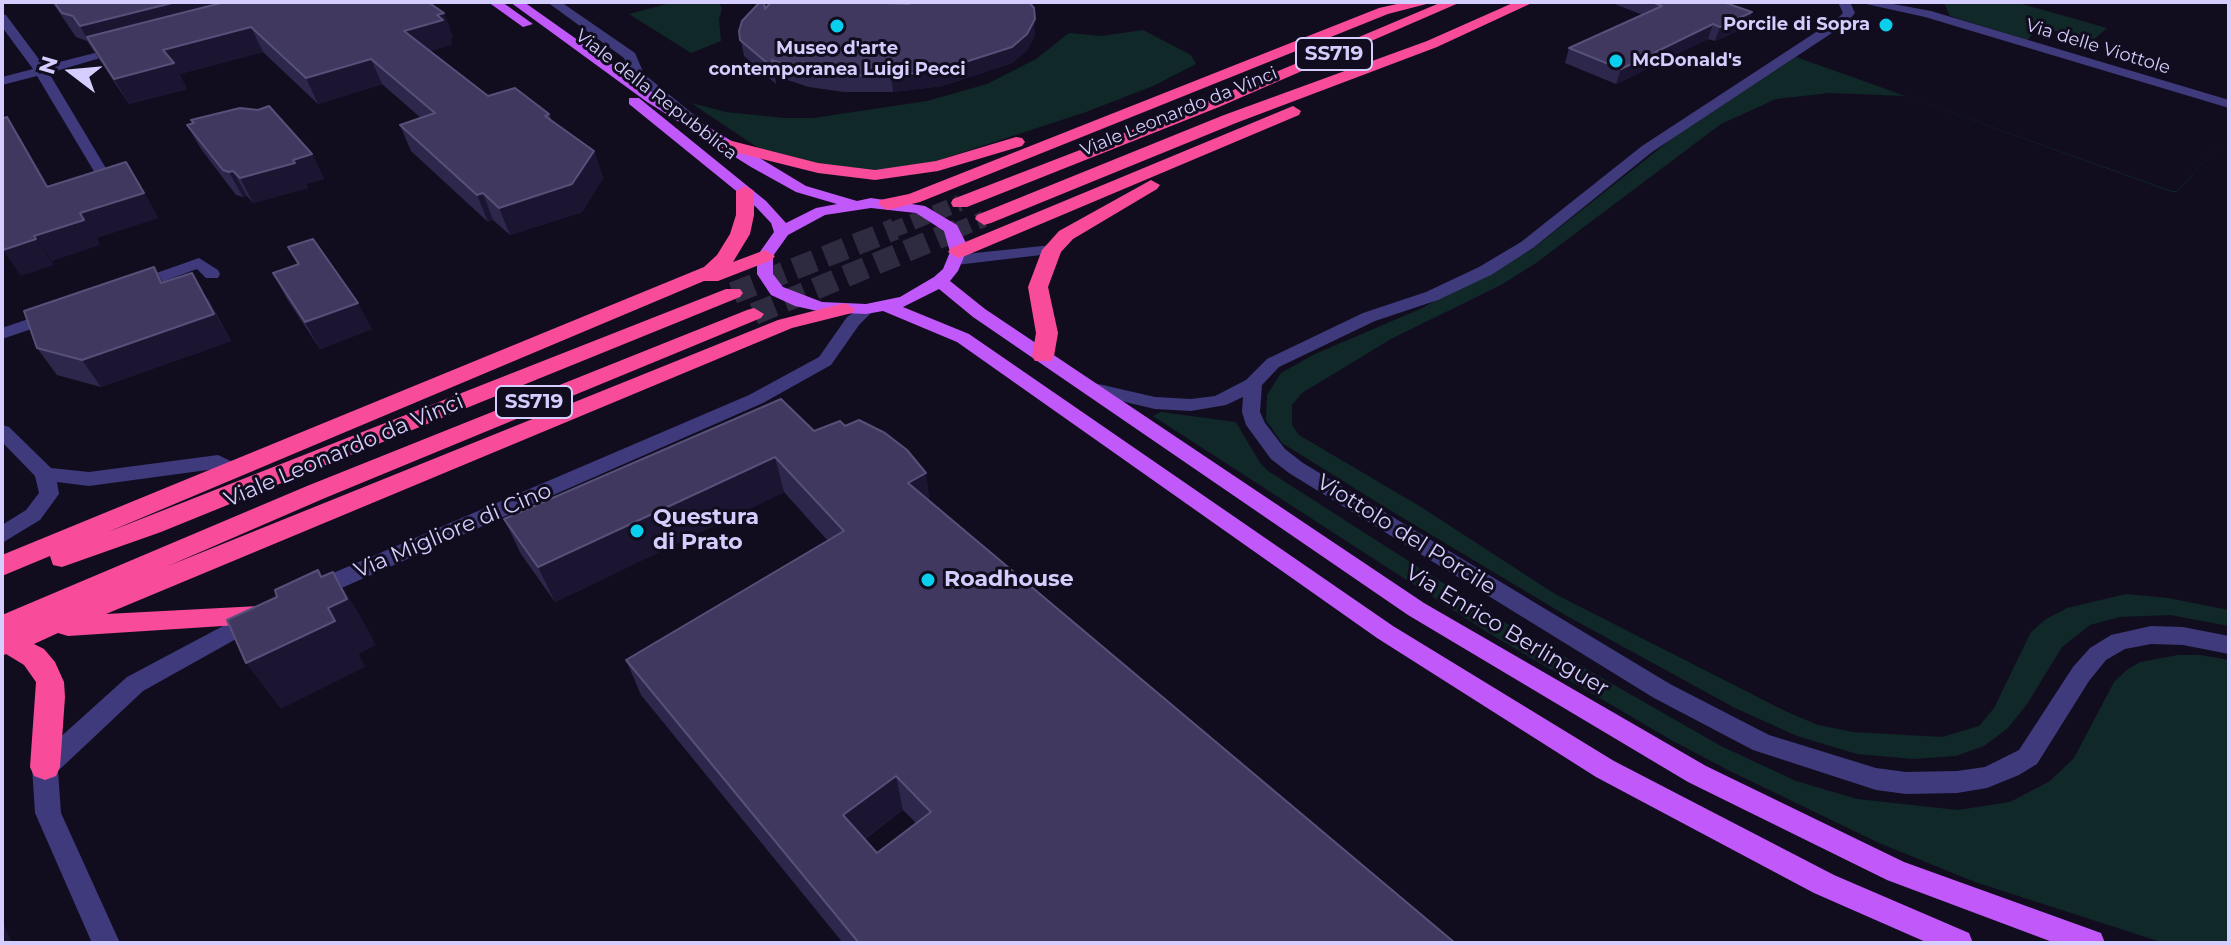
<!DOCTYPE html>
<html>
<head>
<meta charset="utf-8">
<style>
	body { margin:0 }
	#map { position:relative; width:2231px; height:945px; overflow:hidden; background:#110d1f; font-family:Montserrat,sans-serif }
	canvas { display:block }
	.frame { position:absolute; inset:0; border:4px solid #d4cdfd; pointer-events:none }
	.north { position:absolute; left:32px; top:32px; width:80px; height:80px; -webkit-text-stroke:6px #110d1f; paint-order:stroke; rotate:286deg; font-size:22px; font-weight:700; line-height:32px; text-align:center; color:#d4cdfd }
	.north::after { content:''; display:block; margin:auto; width:28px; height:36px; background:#d4cdfd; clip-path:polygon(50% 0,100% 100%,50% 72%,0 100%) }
</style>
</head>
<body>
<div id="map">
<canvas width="2231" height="945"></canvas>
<div class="frame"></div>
<div class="north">N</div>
</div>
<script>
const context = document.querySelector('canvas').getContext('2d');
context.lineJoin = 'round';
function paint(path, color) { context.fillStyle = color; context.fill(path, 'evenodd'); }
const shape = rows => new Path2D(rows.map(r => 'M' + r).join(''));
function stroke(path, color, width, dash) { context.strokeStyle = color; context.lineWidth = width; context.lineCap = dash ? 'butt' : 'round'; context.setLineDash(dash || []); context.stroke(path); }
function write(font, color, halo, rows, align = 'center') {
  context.font = font + ' Montserrat,sans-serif'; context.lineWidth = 6; context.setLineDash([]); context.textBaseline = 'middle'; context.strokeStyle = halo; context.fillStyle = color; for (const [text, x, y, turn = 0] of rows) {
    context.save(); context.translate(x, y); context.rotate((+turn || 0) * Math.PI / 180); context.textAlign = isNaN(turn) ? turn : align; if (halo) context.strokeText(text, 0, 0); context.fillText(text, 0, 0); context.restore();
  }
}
const green = shape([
	[674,2,719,2,722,9,719,19,721,41,691,53,629,14],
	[2015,2,2107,28,2092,41,2040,27,2027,40,1950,16,1944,3],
	[1143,30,1191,55,1196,64,1153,86,1086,112,930,163,872,171,815,165,760,149,691,103,726,112,785,118,813,118,927,101,987,84,1036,59,1069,33,1101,36],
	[1796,57,2172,191,2177,191,2229,134,2177,192,2172,192,1905,96,1829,93,1776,99,1721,124,1536,263,1501,285,1391,339,1302,393,1292,405,1292,425,1299,435,1421,507,1555,594,1785,711,1818,725,1853,732,1942,737,1979,726,1994,708,2031,632,2046,619,2067,608,2126,594,2168,598,2229,610,2229,626,2170,615,2120,617,2090,625,2062,647,2027,704,2008,728,1984,746,1956,756,1914,759,1857,754,1797,736,1735,708,1567,616,1383,506,1282,443,1266,420,1267,395,1281,373,1315,354,1420,309,1531,250,1678,134],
	[1161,412,1236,422,1260,463,1268,471,1504,622,1721,746,1796,781,1857,799,1958,810,2010,802,2050,781,2074,758,2114,682,2128,669,2140,662,2178,655,2201,655,2229,660,2229,943,2164,943,1975,882,1879,843,1728,770,1673,741,1487,632,1153,416]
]);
const highwayTunnelFar1 = shape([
	[890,231,960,203],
	[955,231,984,219]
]);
const highwayTunnel = shape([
	[733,293,895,229],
	[754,314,960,229]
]);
const minor = shape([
	[547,2,561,2,635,53,644,74,699,119,699,125,689,125,633,79,624,58,547,2],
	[1838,2,1850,2,1855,13,1847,23,1652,152,1533,248,1491,275,1438,300,1375,321,1279,367,1262,385,1260,412,1265,423,1285,449,1303,463,1670,684,1769,735,1876,768,1906,772,1957,771,1985,767,2019,750,2073,667,2090,648,2111,635,2151,626,2183,627,2229,636,2229,654,2183,645,2151,644,2125,649,2106,660,2089,681,2037,764,2019,775,1987,788,1957,793,1906,794,1876,790,1753,750,1654,698,1289,473,1271,459,1246,425,1242,412,1243,397,1226,405,1191,411,1155,409,1087,393,1085,389,1094,383,1155,397,1191,399,1215,396,1246,380,1267,359,1363,313,1426,292,1479,267,1521,242,1642,146,1839,17,1843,13,1838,2],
	[1857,2,1882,2,1931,11,2229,100,2229,108,1925,17,1857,2],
	[2,14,6,15,44,66,122,46,128,50,49,73,110,175,108,178,98,178,37,76,2,85,2,77,33,69,2,27,2,14],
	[1052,245,1058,247,1058,253,956,265,948,260,956,255,1052,245],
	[199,258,218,270,220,274,218,278,206,278,197,269,134,292,126,287,128,283,199,258],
	[866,304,875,309,859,325,831,365,763,403,321,597,313,599,305,597,302,591,305,585,749,395,819,357,847,317,866,304],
	[55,310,64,315,61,319,2,339,2,328,55,310],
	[2,425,9,427,51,468,89,472,218,455,241,466,244,471,234,478,215,469,89,486,57,482,59,494,40,520,2,543,2,525,26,510,39,493,35,476,2,442,2,425],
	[255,609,263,612,266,618,263,624,143,691,58,771,61,813,120,943,92,943,35,813,32,767,36,759,127,677,255,609]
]);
const major = shape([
	[488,2,502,2,533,24,523,27,488,2],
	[510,2,524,2,657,96,806,186,857,201,871,198,925,206,957,225,966,243,966,252,958,271,950,281,985,309,1424,603,1706,766,1904,862,2101,933,2105,943,2055,943,1887,880,1688,782,1408,615,973,317,939,289,903,307,969,334,1393,626,1614,761,1834,875,1969,933,1973,943,1928,943,1814,893,1596,777,1377,638,957,342,883,311,866,314,822,312,795,306,771,295,757,274,757,256,774,232,771,223,756,207,629,104,629,98,639,98,766,201,786,223,816,208,837,204,796,192,751,167,647,102,510,2],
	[871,208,916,213,944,231,950,252,943,269,934,277,900,297,866,304,822,302,783,287,773,274,773,256,788,235,825,215,871,208]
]);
const highway = shape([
	[1406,2,1434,2,1388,14,920,202,887,210,878,204,880,200,909,194,1379,8,1406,2],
	[1442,2,1461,2,1219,107,967,207,953,207,951,203,953,199,1207,101,1442,2],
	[1515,2,1534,2,1437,47,1236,123,991,223,984,225,975,219,977,215,1224,115,1427,41,1515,2],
	[1293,106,1301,111,1299,115,965,256,958,258,948,252,951,248,1293,106],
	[1016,137,1022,138,1025,142,1022,146,938,171,875,180,818,173,722,149,719,145,728,140,818,163,875,170,936,161,1016,137],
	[1151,180,1160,185,1157,189,1073,239,1061,252,1048,287,1058,333,1054,356,1051,361,1035,361,1032,356,1036,333,1028,287,1042,250,1059,231,1151,180],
	[745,186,754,191,754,215,750,234,733,262,765,250,775,256,772,260,718,281,704,281,108,532,726,289,740,289,743,293,740,297,161,532,62,567,53,565,50,556,2,576,2,555,704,267,717,255,730,234,736,215,736,191,745,186],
	[845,303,855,309,852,313,792,328,106,614,259,606,269,609,272,616,269,623,68,636,58,633,34,644,44,649,55,662,64,682,65,697,60,767,56,776,45,780,34,776,30,767,36,682,24,665,6,654,2,656,2,615,307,486,747,310,754,308,764,314,761,318,325,498,168,566,778,320,845,303]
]);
const wall = shape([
	[52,2,428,2,444,13,453,38,450,39,452,44,430,51,488,96,549,114,552,121,594,151,603,178,582,212,510,235,493,220,488,222,411,151,400,125,421,118,382,84,318,104,263,52,179,74,187,89,129,104,87,41,76,37],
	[765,2,766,8,1035,35,1027,50,1012,63,942,86,893,92,844,92,809,87,775,76,776,84,744,56,739,31],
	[1613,2,1723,2,1752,12,1746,27,1715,41,1708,39,1616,84,1565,63,1569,48,1643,15,1612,3],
	[187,125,312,154,324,179,306,184,308,188,253,203,247,196,243,197,236,195,201,149],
	[288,247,372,329,320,349,287,299,273,273,297,264],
	[154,267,163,282,208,299,231,341,101,387,57,375,37,348],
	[845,426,930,501,1455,943,843,943,641,695,626,660,828,541,784,492,555,602,521,554,504,519,814,431],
	[903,810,916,823,877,853,865,839]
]);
const shadedWall = shape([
	[176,2,284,2,87,37,94,50,80,26],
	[1034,8,1035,35,1027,50,1012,63,942,86,893,92,891,76],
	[1752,12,1746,27,1715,41,1720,27],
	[444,13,453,38,450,39,452,44,414,56,404,31,437,15],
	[1713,24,1708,39,1616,84,1621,69],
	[251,27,263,52,179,74,187,89,129,104,114,79,163,50],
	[371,59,382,84,318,104,306,78],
	[7,117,23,142,64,212,47,187],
	[594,151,603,178,582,212,510,235,499,208],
	[312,154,324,179,306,184,308,188,253,203,240,178],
	[126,162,159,218,97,238,100,245,52,261,34,236,80,213],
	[233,171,247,196,243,197,229,172],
	[483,193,493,220,488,222,477,195],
	[36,239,54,265,21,276,3,250],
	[192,273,231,341,101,387,82,360],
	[358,303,372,329,320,349,305,322],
	[775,457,784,492,555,602,538,567],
	[926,473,931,508,908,483],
	[318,570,339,603,333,572,362,619,376,645,359,654,365,667,281,709,246,663,328,608,321,577],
	[896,776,903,810,852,848,843,815],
	[2,920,12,943,2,943]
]);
const building = shape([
	[54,2,176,2,80,26,73,16,62,13,54,2],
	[225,2,428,2,444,13,437,15,443,20,404,31,488,96,515,88,549,114,545,116,594,151,572,184,499,208,483,193,477,195,400,125,435,113,371,59,306,78,251,27,163,50,174,63,114,79,87,37,225,2],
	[760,2,764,2,765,9,771,2,858,2,909,4,910,2,1029,2,1034,8,1035,19,1027,34,1012,47,940,70,891,76,841,75,806,71,772,60,773,68,740,40,739,31,742,21,760,2],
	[1652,2,1723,2,1752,12,1720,27,1713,24,1621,69,1569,48,1662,6,1652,2],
	[269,106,312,154,293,160,295,163,240,178,233,171,229,172,223,170,187,125,194,123,191,120,240,108,258,110,269,106],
	[7,117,47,187,126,162,144,193,80,213,84,220,34,236,36,239,3,250,2,119,7,117],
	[313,239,358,303,305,322,273,273,299,264,288,247,313,239],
	[154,267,161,283,192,273,214,314,82,360,37,348,24,311,154,267],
	[781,399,814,431,840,421,845,426,859,420,885,433,907,450,926,473,908,483,1455,943,859,943,626,660,844,531,775,457,538,567,504,519,781,399],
	[896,776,931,812,877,853,843,815,896,776],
	[318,570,321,577,333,572,347,599,328,608,335,621,246,663,227,620,277,597,275,590,318,570]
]);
const markers = [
	[1886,25,8,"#09cfed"],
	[837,26,8,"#09cfed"],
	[1616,61,8,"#09cfed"],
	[637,531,8,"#09cfed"],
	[928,580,8,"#09cfed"]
];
const farPoinames = [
	["Porcile di Sopra",1870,25],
	["Museo d'arte",837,49,"center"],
	["contemporanea Luigi Pecci",837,70,"center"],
	["McDonald's",1632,61,"left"]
];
const farStreetnames = [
	["Via delle Viottole",2098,47,17],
	["Viale della Repubblica",656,95,38],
	["Viale Leonardo da Vinci",1179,112,-22]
];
const shields = [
	[1334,54,76],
	[534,402,76]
];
const shieldNames = [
	["SS719",1334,54],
	["SS719",534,402]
];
const streetNames = [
	["Viale Leonardo da Vinci",344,451,-23],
	["Via Migliore di Cino",453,531,-23],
	["Viottolo del Porcile",1406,535,32],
	["Via Enrico Berlinguer",1507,631,31]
];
const poiNames = [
	["Questura",653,518],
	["di Prato",653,543],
	["Roadhouse",944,580]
];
paint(green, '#102828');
stroke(highwayTunnelFar1, '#2e2a40', 16, [16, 8]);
stroke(highwayTunnel, '#2e2a40', 22, [22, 11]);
paint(minor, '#3e3a7c');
paint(major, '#c158f9');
paint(highway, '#f84c9a');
paint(wall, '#2e274c');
paint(shadedWall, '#1b1532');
paint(building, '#40385f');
stroke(building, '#575078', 2);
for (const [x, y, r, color] of markers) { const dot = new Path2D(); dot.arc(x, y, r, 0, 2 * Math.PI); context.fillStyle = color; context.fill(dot); stroke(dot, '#110d1f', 3); }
write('bold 18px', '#d4cdfd', '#110d1f', farPoinames, 'right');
write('18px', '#d4cdfd', '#110d1f', farStreetnames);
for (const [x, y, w] of shields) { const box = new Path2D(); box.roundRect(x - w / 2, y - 16, w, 32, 6); context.fillStyle = '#110d1f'; context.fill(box); stroke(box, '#d4cdfd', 2); }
write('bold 20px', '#d4cdfd', null, shieldNames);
write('22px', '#d4cdfd', '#110d1f', streetNames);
write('bold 22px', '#d4cdfd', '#110d1f', poiNames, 'left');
</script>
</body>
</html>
